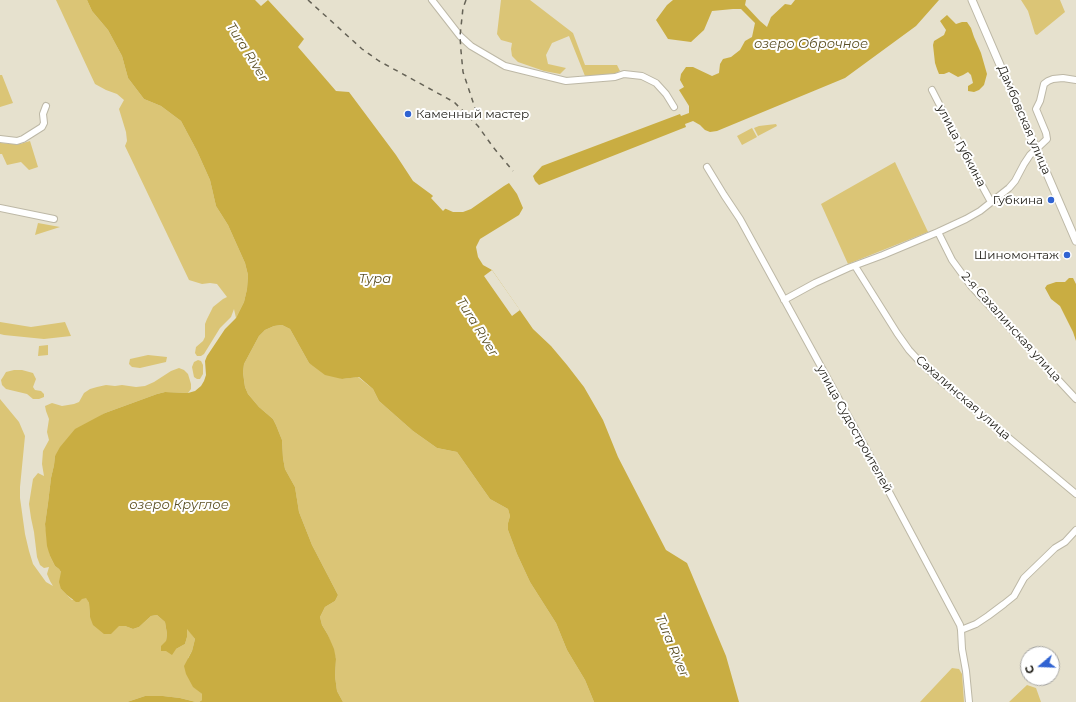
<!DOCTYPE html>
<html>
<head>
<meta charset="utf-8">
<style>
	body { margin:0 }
	#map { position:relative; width:1076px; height:702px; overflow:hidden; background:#e6e1ce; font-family:Montserrat,sans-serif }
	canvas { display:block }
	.north { position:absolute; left:1020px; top:646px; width:40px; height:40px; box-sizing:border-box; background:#fff; border:1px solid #a5a4a1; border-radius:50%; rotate:251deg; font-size:11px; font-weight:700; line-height:16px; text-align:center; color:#1d1b14 }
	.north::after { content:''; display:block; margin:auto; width:14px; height:18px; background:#3063d2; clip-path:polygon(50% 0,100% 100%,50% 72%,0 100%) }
</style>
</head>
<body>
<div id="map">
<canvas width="1076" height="702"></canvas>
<div class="north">С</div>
</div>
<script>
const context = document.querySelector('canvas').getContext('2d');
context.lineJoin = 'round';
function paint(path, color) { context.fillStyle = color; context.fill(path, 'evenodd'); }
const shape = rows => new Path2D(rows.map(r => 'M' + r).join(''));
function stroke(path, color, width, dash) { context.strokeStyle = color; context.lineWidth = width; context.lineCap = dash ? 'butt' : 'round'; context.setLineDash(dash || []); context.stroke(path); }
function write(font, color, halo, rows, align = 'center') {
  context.font = font + ' Montserrat,sans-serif'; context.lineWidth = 4; context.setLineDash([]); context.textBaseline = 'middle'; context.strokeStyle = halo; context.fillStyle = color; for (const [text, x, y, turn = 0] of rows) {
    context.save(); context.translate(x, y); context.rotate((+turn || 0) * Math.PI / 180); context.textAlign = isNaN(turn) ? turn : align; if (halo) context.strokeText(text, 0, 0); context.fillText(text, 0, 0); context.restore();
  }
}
const green = shape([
	[56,0,87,0,92,11,108,30,122,56,128,78,144,99,161,106,181,121,197,151,210,180,216,206,228,225,245,263,248,275,247,289,244,302,236,318,234,309,231,317,220,328,204,354,201,356,197,356,195,353,196,347,203,341,205,337,205,324,207,319,213,307,223,299,227,297,217,284,210,283,202,284,189,280,125,146,127,141,126,132,119,109,124,100,117,94,106,90,95,84],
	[501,0,530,0,573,33,585,65,617,65,620,71,614,74,585,76,569,36,552,43,546,55,548,64,566,68,560,74,544,71,518,62,512,56,511,49,512,43,501,40,497,34],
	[1021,0,1060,0,1065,12,1037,35,1035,34,1028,11],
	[0,75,2,75,13,103,0,107],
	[776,124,777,126,758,136,754,128,759,126],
	[752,128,757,137,742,145,737,136],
	[30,141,38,167,29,170,21,162,7,165,2,154,0,154,0,143,20,144],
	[895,162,928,232,848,264,821,204],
	[38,223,60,227,35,235],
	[0,322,31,327,65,322,71,336,44,339,4,335,0,334],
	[282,325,290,329,309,363,342,379,358,377,373,389,379,401,413,431,437,448,457,452,490,499,508,509,510,516,508,523,508,530,517,554,530,582,556,623,567,650,585,680,594,702,343,702,337,691,335,676,336,659,328,635,322,625,320,617,325,607,335,601,338,595,312,545,299,512,295,487,285,469,283,458,282,440,276,425,273,419,259,407,248,394,245,387,243,372,244,364,259,336,265,330,274,326],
	[48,345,48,355,38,356,39,346],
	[148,355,167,357,166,362,140,368,132,367,129,364,130,359],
	[198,360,201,361,203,365,203,374,200,379,197,379,194,377,192,367,194,362],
	[179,368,184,370,188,374,191,384,191,389,188,393,165,392,157,394,105,413,96,419,55,456,54,465,51,478,48,503,45,524,50,556,55,566,59,569,61,572,61,589,72,600,86,597,89,603,90,617,119,626,125,626,133,629,139,627,151,616,157,615,165,622,167,634,166,641,176,649,185,644,187,637,187,628,195,639,192,651,188,658,193,686,202,694,202,700,199,702,196,702,180,698,163,696,145,696,127,702,0,702,0,399,19,422,25,436,20,487,20,498,25,534,29,551,33,564,46,582,53,586,50,581,47,574,49,567,44,568,40,565,37,557,34,532,31,518,29,504,33,479,38,473,44,476,42,464,43,451,49,440,47,432,49,419,46,411,45,406,52,403,62,406,74,404,79,402,84,393,90,389,97,387,106,385,115,386,122,385,136,387,145,386,154,382,171,371],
	[14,370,22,370,33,373,36,379,33,387,35,390,41,391,44,394,44,397,39,399,33,399,27,394,6,389,2,385,1,380,3,377,6,372],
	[952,668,959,669,962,674,964,702,920,702],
	[1027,685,1036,688,1041,702,1009,702]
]);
const water = shape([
	[87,0,255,0,261,6,268,0,304,39,298,47,336,91,349,92,396,155,413,181,432,195,444,208,453,212,463,212,471,209,504,186,509,183,517,194,523,208,519,215,480,239,476,247,478,257,483,265,492,270,533,329,551,346,567,365,584,387,603,420,618,457,666,550,687,563,726,656,739,702,594,702,585,680,567,650,556,623,530,582,517,554,508,530,508,523,510,516,508,509,490,499,457,452,437,448,413,431,379,401,373,389,359,377,342,379,325,375,309,363,290,329,282,325,274,326,265,330,259,336,244,364,243,372,244,380,245,387,248,394,259,407,273,419,276,425,282,440,283,458,285,469,295,487,299,512,312,545,338,595,335,601,325,607,320,617,322,625,328,635,334,649,336,659,335,676,337,691,343,702,199,702,202,700,202,694,193,687,186,674,184,666,192,651,195,639,187,629,187,637,185,644,176,649,172,655,166,651,161,651,161,646,166,641,167,634,165,622,157,615,151,616,139,627,133,629,125,626,119,626,111,634,104,634,93,625,90,617,89,603,86,598,82,599,79,602,76,602,67,595,61,589,59,582,61,572,59,569,55,566,50,556,47,546,45,524,48,503,51,478,54,465,55,456,60,447,75,429,105,413,157,394,165,392,188,393,195,391,201,386,204,381,206,375,205,361,207,356,225,329,236,318,244,302,247,289,248,275,245,263,228,225,216,206,210,180,197,151,181,121,161,106,144,99,128,78,122,56,108,30,92,11],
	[673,0,746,0,745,5,760,21,767,27,771,17,785,4,791,5,795,0,939,0,916,26,845,78,717,131,710,132,705,130,700,125,693,121,685,124,686,127,539,185,535,181,533,176,542,166,680,114,681,116,689,113,689,106,679,90,684,87,680,80,681,74,686,67,693,67,712,76,719,73,720,64,723,59,731,57,740,50,745,41,752,37,755,23,741,9,733,9,712,11,704,30,691,42,668,39,656,20,667,5],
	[947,15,956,24,962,22,967,22,971,28,974,37,981,53,987,74,984,85,979,90,974,92,968,91,968,86,973,83,971,75,968,72,963,75,958,77,949,72,944,74,939,74,937,69,935,63,933,45,934,41,944,35,946,30,940,21],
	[1069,278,1073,278,1076,284,1076,341,1073,332,1060,306,1051,299,1045,288,1047,285,1056,282,1065,282],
	[145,696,163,696,180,698,196,702,127,702]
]);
const pier = shape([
	[434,195,447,207,443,211,431,198],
	[492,270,520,310,512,316,484,276]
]);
const minor = shape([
	[432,0,460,36,471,46,505,66,566,81,615,77,624,74,642,76,656,83,666,94,674,107],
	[932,90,968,160,991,202],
	[0,139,17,141,23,139,42,127,44,123,43,114,46,106],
	[707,167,724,195,740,219,864,445,960,625,961,630,962,649,966,671,969,702],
	[0,208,54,219],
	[938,232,952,260,971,286,1076,399],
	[855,266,897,333,909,350,921,363,943,383,1076,494],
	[784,300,815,283,848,268,883,255,938,232,966,219,980,211,1009,188,1015,181,1024,164,1030,155,1047,139,1046,133,1036,109,1040,101,1044,84,1048,81,1053,79,1063,78,1076,80],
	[961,630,976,624,988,616,1004,604,1014,596,1024,578,1055,548,1065,542,1076,530]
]);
const major = shape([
	[972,0,1076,241]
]);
const rail = shape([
	[308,0,362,49,379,61,454,102,478,126,493,147,513,171],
	[466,0,463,8,460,36,461,51,463,72,475,108]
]);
const markers = [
	[408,114,4,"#3063d2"],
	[1051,200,4,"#3063d2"],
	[1067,255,4,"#3063d2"]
];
const poiNames = [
	["Каменный мастер",416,114,"left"],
	["Губкина",1043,200],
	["Шиномонтаж",1059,255]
];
const streetNames = [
	["Дамбовская улица",1024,120,67],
	["улица Губкина",961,146,62],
	["2-я Сахалинская улица",1011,327,48],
	["Сахалинская улица",963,398,41],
	["улица Судостроителей",854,429,61]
];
const waterNames = [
	["озеро Оброчное",811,44],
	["Tura River",247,52,58],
	["Тура",375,279],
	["Tura River",477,327,58],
	["озеро Круглое",179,505],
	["Tura River",672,646,67]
];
paint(green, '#dbc576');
paint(water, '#c9ad42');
paint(pier, '#e6e1ce');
stroke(minor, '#bdb8a6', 8);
stroke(major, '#bdb8a6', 9);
stroke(minor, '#fff', 6);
stroke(major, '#fff', 7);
stroke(rail, '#656256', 1.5, [5, 5]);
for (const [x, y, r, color] of markers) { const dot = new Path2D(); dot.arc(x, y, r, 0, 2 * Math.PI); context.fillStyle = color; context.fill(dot); stroke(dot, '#fff', 1.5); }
write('12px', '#1d1b14', '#fff', poiNames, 'right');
write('12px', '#1d1b14', '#fff', streetNames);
write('italic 13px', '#5c5025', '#fff', waterNames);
</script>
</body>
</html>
